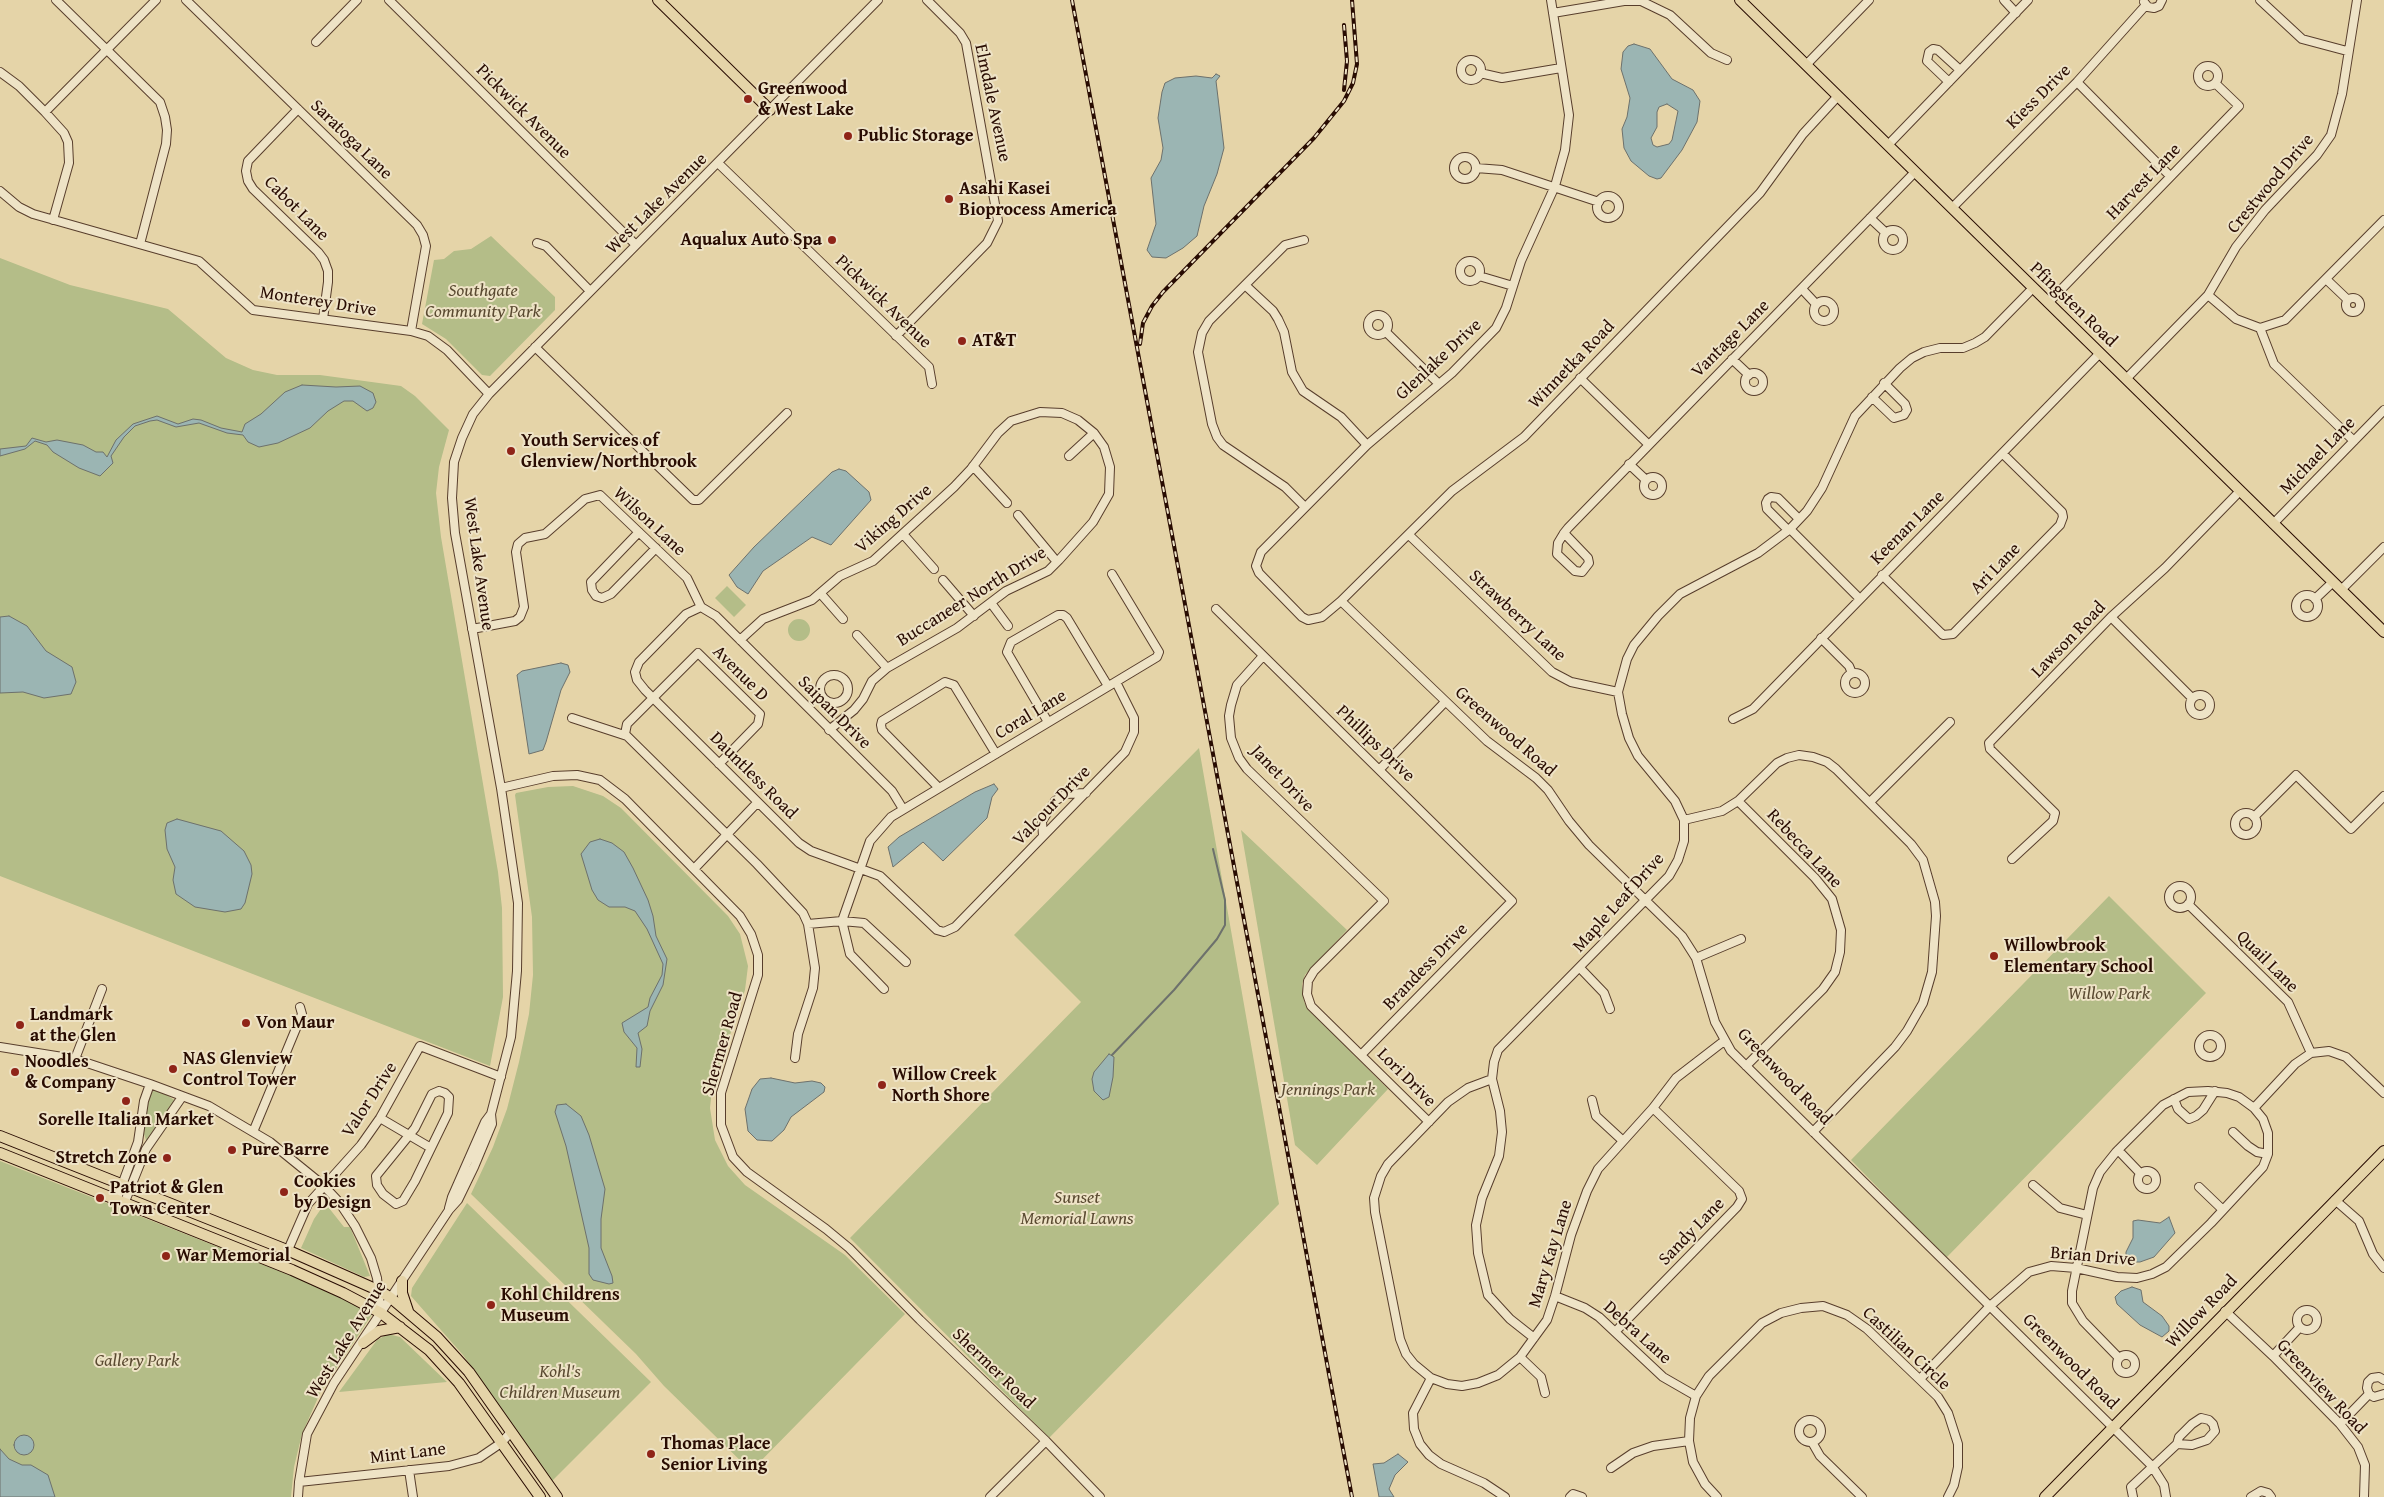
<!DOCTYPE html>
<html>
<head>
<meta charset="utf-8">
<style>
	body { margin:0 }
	canvas { display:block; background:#e5d4a8 }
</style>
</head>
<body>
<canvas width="2384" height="1497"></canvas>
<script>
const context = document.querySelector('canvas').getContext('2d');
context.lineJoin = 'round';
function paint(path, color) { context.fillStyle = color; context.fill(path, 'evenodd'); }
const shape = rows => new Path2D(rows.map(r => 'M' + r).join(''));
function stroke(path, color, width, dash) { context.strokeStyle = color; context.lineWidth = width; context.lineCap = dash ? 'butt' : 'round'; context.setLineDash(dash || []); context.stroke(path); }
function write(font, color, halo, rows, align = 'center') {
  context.font = font + ' "Gentium Book Plus",serif'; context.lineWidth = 4; context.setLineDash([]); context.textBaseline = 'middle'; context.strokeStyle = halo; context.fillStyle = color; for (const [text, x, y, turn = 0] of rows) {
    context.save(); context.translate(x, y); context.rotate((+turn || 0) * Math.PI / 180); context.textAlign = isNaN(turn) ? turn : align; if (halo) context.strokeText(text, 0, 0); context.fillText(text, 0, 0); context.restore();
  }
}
const green = shape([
	[491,236,555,297,555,310,490,376,482,375,446,339,422,324,434,260,444,259,454,251,471,249],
	[0,258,70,285,168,309,226,358,253,370,277,375,320,375,401,386,415,396,449,430,439,467,436,493,441,537,498,872,502,908,503,997,490,1066,0,876],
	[727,586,746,605,734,617,715,598],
	'788 630a11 11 0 1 1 22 0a11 11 0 1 1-22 0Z',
	[1199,748,1279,1204,1049,1438,850,1238,1081,1002,1014,935],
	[573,786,603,796,621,808,728,916,740,934,748,966,745,990,712,1089,710,1108,715,1140,728,1166,745,1185,845,1255,905,1314,751,1471,664,1386,636,1354,471,1194,493,1147,507,1109,519,1062,529,1014,533,975,532,917,515,795,516,793,548,787],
	[1241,830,1347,930,1305,975,1302,984,1304,1002,1308,1009,1388,1089,1317,1165,1295,1145],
	[2109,896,2206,993,1946,1258,1851,1160],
	[157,1089,176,1101,148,1140,146,1140,144,1134,148,1098,150,1093],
	[0,1161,340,1295,373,1313,320,1393,302,1434,294,1467,291,1497,0,1497],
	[325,1203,344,1227,350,1227,370,1276,364,1277,301,1248,314,1219],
	[467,1203,651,1382,552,1481,463,1355,411,1296,412,1288],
	[388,1334,400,1337,447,1382,339,1392,377,1340]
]);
const water = shape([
	[1634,44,1650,49,1672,79,1693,90,1700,101,1697,122,1682,150,1661,178,1657,179,1649,176,1631,161,1624,148,1622,129,1627,117,1630,98,1621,69,1623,52,1628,46,1634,44],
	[1667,104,1678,111,1672,140,1669,144,1657,147,1653,145,1651,138,1657,127,1657,112,1659,107,1667,104],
	[1216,74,1220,76,1216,81,1224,148,1217,174,1204,206,1197,236,1183,248,1166,258,1152,257,1147,250,1156,224,1151,178,1161,160,1163,148,1158,118,1162,92,1165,83,1175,78,1196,76,1212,78,1216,74],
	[302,385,336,387,360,386,373,393,376,402,373,408,367,411,353,401,344,401,328,411,310,428,278,443,259,447,248,442,243,435,227,433,199,423,176,427,157,420,150,421,135,426,124,437,111,456,113,463,100,476,79,468,53,452,47,445,35,441,25,449,0,456,0,449,26,446,32,438,46,442,57,440,83,445,96,452,103,452,107,457,116,440,133,424,157,416,178,424,193,419,201,420,221,428,242,432,245,424,261,414,285,392,302,385],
	[839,469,846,471,869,492,871,500,831,545,812,537,763,571,748,594,737,587,729,575,754,547,832,472,839,469],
	[9,616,27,626,46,651,72,667,76,682,71,694,44,698,23,692,0,693,0,617,9,616],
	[561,663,568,665,570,672,561,690,546,742,543,750,529,754,517,675,522,671,561,663],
	[994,784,998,789,992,797,987,818,943,861,923,842,893,867,888,847,899,837,975,792,994,784],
	[177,819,221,831,244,851,251,865,252,874,245,903,241,909,225,912,195,907,176,894,173,880,175,867,167,849,165,830,167,823,177,819],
	[600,839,612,843,624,852,633,868,648,900,653,916,656,936,667,959,663,985,650,1011,647,1026,638,1033,642,1049,640,1067,636,1067,637,1048,624,1032,622,1023,648,1007,650,998,662,975,663,964,647,929,635,911,625,907,609,907,598,900,592,890,581,854,590,842,600,839],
	[1109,1054,1114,1057,1113,1077,1109,1097,1103,1100,1094,1091,1092,1079,1094,1072,1109,1054],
	[771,1078,795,1083,812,1081,821,1083,825,1087,824,1092,791,1117,784,1130,772,1141,757,1140,748,1131,745,1109,752,1089,760,1079,771,1078],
	[566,1104,581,1116,589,1135,605,1189,601,1219,601,1248,612,1276,613,1283,609,1284,593,1280,589,1274,589,1248,566,1146,555,1112,557,1105,566,1104],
	[2169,1217,2175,1233,2154,1257,2140,1262,2126,1262,2126,1252,2133,1238,2133,1221,2138,1220,2160,1223,2169,1217],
	[2132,1287,2141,1290,2143,1302,2162,1316,2169,1326,2169,1331,2162,1337,2140,1325,2117,1304,2115,1297,2121,1291,2132,1287],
	'14 1445a10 10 0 1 1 20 0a10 10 0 1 1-20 0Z',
	[0,1449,9,1459,22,1465,31,1465,48,1475,55,1497,0,1497,0,1449],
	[1398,1454,1408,1462,1395,1475,1389,1489,1394,1497,1379,1497,1373,1464,1384,1463,1398,1454]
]);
const stream = shape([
	[1112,1055,1174,990,1217,939,1225,925,1225,900,1213,849]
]);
const minor = shape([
	[56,0,160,102,165,117,167,130,166,144,140,244],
	[186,0,417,225,423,235,426,246,411,331],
	[389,0,636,245],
	[1551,0,1569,115,1565,150,1555,186,1521,261,1506,308,1496,328,1452,373,1367,445,1261,552,1256,566,1259,573,1302,617,1308,620,1322,617,1341,601,1452,491,1524,437,1760,193,1803,134,1838,96],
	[2004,0,2016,13],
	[2260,0,2302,39,2347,51],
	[2144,2,2148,7,2154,8,2159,6,2162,0],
	[1553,13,1624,1,1641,1,1670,15,1711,53,1727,60],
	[316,42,357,0],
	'1461 70a10 10 0 1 1 20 0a10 10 0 1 1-20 0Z',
	[1806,65,1869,0],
	'2198 76a10 10 0 1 1 20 0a10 10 0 1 1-20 0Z',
	[0,72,19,86,45,112,64,133,68,142,69,163,53,220],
	[1480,73,1502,78,1561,68],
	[1949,82,1927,61,1929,52,1933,49,1938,50,1960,70],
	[2077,82,2170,176],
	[298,109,248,161,246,171,248,181,253,189,318,252,324,260,328,271,328,282,323,319],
	[45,112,156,0],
	[1888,145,2028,0],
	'1454 168a11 11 0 1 1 22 0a11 11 0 1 1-22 0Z',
	[719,164,929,367,932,384],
	[1476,168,1502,170,1599,202],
	[0,191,19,207,33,214,199,261,253,310,411,331,428,336,447,350,489,394],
	'1597 207a11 11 0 1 1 22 0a11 11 0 1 1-22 0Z',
	[1952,208,2077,82,2146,5],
	[1870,218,1886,233],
	'1883 240a10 10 0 1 1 20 0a10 10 0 1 1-20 0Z',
	[1304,240,1285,245,1209,321,1202,333,1198,352,1212,424,1217,437,1223,445,1285,487,1305,507],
	[537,243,546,246,590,291],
	'1460 271a10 10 0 1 1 20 0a10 10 0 1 1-20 0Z',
	[1479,276,1513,286],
	[2327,280,2348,300],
	[1245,285,1273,311,1278,319,1284,332,1292,372,1303,391,1341,417,1367,445],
	[1802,289,1816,304],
	[2208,295,2236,319,2260,328,2285,320,2384,220],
	'2346 305a7 7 0 1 1 14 0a7 7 0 1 1-14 0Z',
	'1814 311a10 10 0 1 1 20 0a10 10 0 1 1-20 0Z',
	[2048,303,2239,106,2215,83],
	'1368 325a10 10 0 1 1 20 0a10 10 0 1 1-20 0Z',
	[2260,328,2274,364,2354,441],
	[1386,332,1439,384],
	[896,336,987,243,998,221,966,43,960,33,927,0],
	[535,347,693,500,699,500,787,413],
	[1732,359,1749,375],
	'1745 382a9 9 0 1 1 18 0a9 9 0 1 1-18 0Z',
	[1580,378,1648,444],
	[2126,379,2208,295,2236,247,2265,210,2317,155,2331,135,2342,94,2357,0],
	[1872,397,1894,418,1904,415,1907,410,1905,404,1884,383],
	[1069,456,1094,433],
	[1629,464,1646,480],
	[973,466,1007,503],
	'1644 486a9 9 0 1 1 18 0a9 9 0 1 1-18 0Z',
	[1018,515,1057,562],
	[2273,524,2384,410],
	[1790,529,1859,598],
	[1788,530,1767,509,1766,503,1768,499,1771,497,1778,498,1799,519],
	[639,532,591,582,592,590,596,596,602,598,611,594,656,548],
	[1564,533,1588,558,1589,563,1582,572,1575,571,1557,554,1558,543,1564,533,1568,528,1915,172],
	[903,534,934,569],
	[1409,535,1552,672,1571,682,1618,692],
	[1882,575,1943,635,1953,634,2060,525,2063,517,2062,512,2003,454],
	[943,580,974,616],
	[2341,590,2384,547],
	[821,594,843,619],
	'2296 606a11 11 0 1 1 22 0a11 11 0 1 1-22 0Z',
	[2315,599,2333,582],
	[1341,601,1487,741,1536,778,1548,790,1569,821,1589,845,1682,936,1696,958,1715,1022,1731,1051,2152,1466,2164,1485,2166,1497],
	[991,603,1008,626],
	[701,607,686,614,639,662,635,672,637,680,645,690,799,843,811,851,880,876,937,930,944,932,955,927,1125,752,1134,732,1134,718,1116,682],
	[1216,609,1512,901,1362,1054],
	[2111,617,2192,698],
	[472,629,515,621,520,617,524,607,516,552,518,544,525,538,545,534,585,499,600,495,687,578,701,607,716,616,892,791,903,809],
	[857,635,887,668],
	[1821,638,1849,666,1852,673],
	[740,640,763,619,812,600,840,576,873,561,954,487,971,469,998,433,1011,421,1040,412,1062,413,1078,420,1094,433,1104,447,1110,467,1109,494,1093,522,1059,560,1048,571,1006,591,957,628,887,668,872,681,863,699,854,710,829,730],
	[1263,656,1237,685,1231,705,1229,716,1231,738,1239,758,1247,769,1384,901,1314,971,1308,981,1307,994,1311,1006,1429,1122],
	'1845 683a10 10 0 1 1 20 0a10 10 0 1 1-20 0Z',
	'820 689a14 14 0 1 1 28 0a14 14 0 1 1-28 0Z',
	'2190 705a10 10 0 1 1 20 0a10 10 0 1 1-20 0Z',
	[572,718,627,736,757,864,803,913,808,924,842,921,850,954,884,989],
	[1733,719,1753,709,2100,353],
	[1048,722,1007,652,1011,642,1058,615,1063,615,1067,618,1108,686],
	[625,734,627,724,698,653,760,714,758,724,719,764],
	[1380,769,1445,702],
	[501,788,553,776,577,775,600,780,625,799,740,916,751,934,758,955,758,975,721,1093,721,1125,733,1157,747,1172,826,1229,849,1248,920,1320,1046,1441,1100,1497],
	[939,788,882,730,881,725,882,721,945,682,954,685,996,754],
	[1738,801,1815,878,1832,899,1841,930,1840,952,1835,972,1823,989,1746,1066],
	[1870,802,1950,722],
	'2235 824a11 11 0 1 1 22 0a11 11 0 1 1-22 0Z',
	[2254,817,2296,775,2351,829,2384,796],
	[1684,820,1722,811,1738,801,1777,763,1787,758,1799,755,1813,757,1827,762,1836,769,1911,844,1923,860,1935,902,1936,916,1932,972,1923,1003,1907,1031,1895,1047,1813,1132],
	[1043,836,1042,821,1055,801,1066,794,1086,793],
	[2012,859,2053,821,2055,813,1990,749,1989,743,2111,617,2165,568,2240,491],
	[695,868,755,805,760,805],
	'2169 897a11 11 0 1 1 22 0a11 11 0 1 1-22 0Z',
	[2188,904,2288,1002,2311,1053,2329,1051,2346,1057,2384,1093],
	[1696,958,1741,939],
	[906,962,864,923,842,921,870,841,891,817,1157,657,1159,652,1112,574],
	[1580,968,1604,993,1610,1009],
	'2199 1046a11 11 0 1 1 22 0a11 11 0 1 1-22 0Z',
	[0,1047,75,1059,150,1084,209,1106,270,1142,323,1185,339,1202,355,1226,371,1258,377,1278,381,1313],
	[795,1058,798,1034,813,988,815,968,808,924],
	[75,1059,102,989],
	[1492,1079,1468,1088,1448,1102,1388,1164,1381,1176,1374,1198,1375,1212,1400,1339,1406,1354,1414,1364,1431,1378,1447,1384,1462,1386,1478,1383,1498,1375,1520,1357,1547,1320,1555,1296,1571,1235,1587,1191,1598,1169,1653,1108,1676,1078,1724,1041],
	[439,1091,445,1093,449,1097,448,1113,415,1181,403,1201,396,1204,383,1194,377,1185,376,1176,415,1128,432,1094,439,1091],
	[2174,1099,2178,1109,2189,1119,2196,1116,2203,1110,2215,1091],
	[1592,1100,1596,1116,1622,1140],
	[380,1118,431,1148],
	[253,1132,302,1014,300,1007],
	[2233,1132,2248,1146,2257,1152,2268,1154],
	[2118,1150,2140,1173],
	'2138 1180a9 9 0 1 1 18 0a9 9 0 1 1-18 0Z',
	[2033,1185,2060,1208,2087,1215],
	[2199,1187,2223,1210],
	[2335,1200,2359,1221,2373,1254,2384,1268],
	[116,1201,138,1142,144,1101,150,1084],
	[124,1204,146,1149,182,1097],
	[449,1208,452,1197,485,1122,491,1114],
	[281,1266,308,1204,361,1145,380,1118,420,1046,501,1077],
	[1555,1296,1585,1308,1599,1317,1663,1377,1696,1396],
	'2297 1320a10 10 0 1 1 20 0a10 10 0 1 1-20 0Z',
	[2225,1311,2273,1356,2340,1424,2358,1447,2365,1465,2364,1497],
	[1615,1332,1737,1207,1742,1199,1739,1191,1653,1108],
	[1534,1338,1510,1319,1488,1295,1478,1253,1476,1225,1482,1198,1499,1156,1502,1132,1500,1111,1492,1079,1494,1062,1498,1050,1669,876,1678,860,1684,841,1684,820,1675,801,1638,756,1629,738,1622,714,1618,692,1627,659,1634,645,1658,616,1680,594,1758,553,1790,529,1807,511,1822,488,1855,416,1900,368,1912,358,1924,352,1940,348,1963,348,1975,343,1985,337,2033,288],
	'2117 1364a9 9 0 1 1 18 0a9 9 0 1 1-18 0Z',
	[2273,1356,2300,1327],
	[1520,1357,1541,1377,1545,1393],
	[2119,1358,2083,1321,2072,1303,2072,1291,2093,1188,2100,1172,2116,1152,2163,1105,2188,1092,2208,1091,2227,1093,2239,1097,2254,1108],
	[1431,1378,1413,1413,1414,1429,1420,1444,1429,1455,1441,1464,1484,1483,1505,1497],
	[1920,1379,1990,1306,2029,1272,2051,1266,2076,1268,2117,1277,2137,1278,2152,1274,2166,1267,2211,1223,2263,1167,2268,1154,2268,1133,2263,1119,2254,1108,2295,1064,2311,1053],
	[2384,1380,2379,1377,2372,1378,2368,1382,2367,1388,2369,1394,2374,1397,2384,1394],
	'1799 1431a11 11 0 1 1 22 0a11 11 0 1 1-22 0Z',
	[2340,1424,2369,1394],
	[1812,1442,1820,1456,1862,1497],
	[1611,1468,1633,1453,1653,1446,1689,1441],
	[409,1470,413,1497],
	[299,1482,449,1466,479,1458,501,1443,511,1432],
	[298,1497,299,1482,307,1434,334,1383,449,1210,458,1200,474,1167,492,1124,491,1114,511,1037,517,971,518,903,501,788,455,533,452,498,454,462,462,438,473,414,489,394,878,0],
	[990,1497,1046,1441],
	[1570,1497,1573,1494,1582,1497],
	[1717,1497,1705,1484,1693,1462,1689,1441,1690,1418,1696,1396,1709,1376,1762,1323,1781,1313,1801,1308,1823,1306,1847,1315,1867,1329,1938,1397,1948,1413,1958,1444,1958,1467,1954,1485,1948,1497],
	[2133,1497,2131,1487,2177,1444,2179,1437,2192,1424,2201,1418,2209,1420,2213,1424,2215,1431,2207,1440,2192,1445,2177,1444],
	[2251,1497,2261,1491,2268,1493,2271,1497]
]);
const major = shape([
	[658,0,770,110],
	[1740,0,2384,632],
	[0,1136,287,1250,380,1291,391,1298,437,1337,469,1372,557,1497],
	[0,1153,292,1270,343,1293,381,1313,429,1350,459,1383,540,1497],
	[402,1281,402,1293,408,1311],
	[363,1343,379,1331,400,1327],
	[2045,1497,2384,1151]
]);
const rail = shape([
	[1072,0,1352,1497],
	[1344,25,1347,61,1344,90],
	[1140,344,1143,323,1152,306,1163,292,1314,138,1344,101,1353,83,1357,64,1352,0]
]);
const markers = [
	[748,99,5,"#8f2418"],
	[848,136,5,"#8f2418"],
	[949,199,5,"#8f2418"],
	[832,240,5,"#8f2418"],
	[962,341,5,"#8f2418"],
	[511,451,5,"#8f2418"],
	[1994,956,5,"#8f2418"],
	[246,1023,5,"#8f2418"],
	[20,1025,5,"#8f2418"],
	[173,1069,5,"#8f2418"],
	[15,1072,5,"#8f2418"],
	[882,1085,5,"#8f2418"],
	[126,1101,5,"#8f2418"],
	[232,1150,5,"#8f2418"],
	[167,1158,5,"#8f2418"],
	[284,1192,5,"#8f2418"],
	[100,1198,5,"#8f2418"],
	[166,1256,5,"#8f2418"],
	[491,1305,5,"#8f2418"],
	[651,1454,5,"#8f2418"]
];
const poiNames = [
	["Greenwood",758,89],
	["& West Lake",758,110],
	["Public Storage",858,136],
	["Asahi Kasei",959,189],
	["Bioprocess America",959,210],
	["Aqualux Auto Spa",822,240,"right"],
	["AT&T",972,341],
	["Youth Services of",521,441],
	["Glenview/Northbrook",521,462],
	["Willowbrook",2004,946],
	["Elementary School",2004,967],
	["Landmark",30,1015],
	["at the Glen",30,1036],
	["Von Maur",256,1023],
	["NAS Glenview",183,1059],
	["Control Tower",183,1080],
	["Noodles",25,1062],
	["& Company",25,1083],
	["Willow Creek",892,1075],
	["North Shore",892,1096],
	["Sorelle Italian Market",126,1120,"center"],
	["Pure Barre",242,1150],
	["Stretch Zone",157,1158,"right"],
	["Cookies",294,1182],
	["by Design",294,1203],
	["Patriot & Glen",110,1188],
	["Town Center",110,1209],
	["War Memorial",176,1256],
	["Kohl Childrens",501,1295],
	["Museum",501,1316],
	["Thomas Place",661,1444],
	["Senior Living",661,1465]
];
const streetNames = [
	["Kiess Drive",2039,97,-45],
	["Elmdale Avenue",992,103,78],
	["Pickwick Avenue",523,112,45],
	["Saratoga Lane",351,140,44],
	["Harvest Lane",2144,182,-46],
	["Crestwood Drive",2271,184,-50],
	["West Lake Avenue",657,204,-45],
	["Cabot Lane",296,209,45],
	["Monterey Drive",318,302,9],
	["Pickwick Avenue",883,302,44],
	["Pfingsten Road",2073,305,44],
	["Vantage Lane",1731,339,-45],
	["Glenlake Drive",1439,360,-43],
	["Winnetka Road",1572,365,-46],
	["Michael Lane",2318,456,-46],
	["Viking Drive",894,519,-41],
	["Wilson Lane",649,522,43],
	["Keenan Lane",1908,528,-45],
	["West Lake Avenue",478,564,82],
	["Ari Lane",1996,569,-46],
	["Buccaneer North Drive",972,597,-32],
	["Strawberry Lane",1517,616,43],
	["Lawson Road",2069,640,-46],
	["Avenue D",740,674,45],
	["Saipan Drive",834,713,45],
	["Coral Lane",1031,715,-31],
	["Greenwood Road",1505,732,41],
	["Phillips Drive",1375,744,44],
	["Dauntless Road",753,776,45],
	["Janet Drive",1282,779,47],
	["Valcour Drive",1052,806,-46],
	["Rebecca Lane",1804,849,47],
	["Maple Leaf Drive",1619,903,-48],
	["Quail Lane",2267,962,45],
	["Brandess Drive",1426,967,-46],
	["Shermer Road",723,1044,-74],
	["Greenwood Road",1784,1077,46],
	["Lori Drive",1406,1078,45],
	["Valor Drive",370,1100,-57],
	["Sandy Lane",1692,1232,-46],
	["Mary Kay Lane",1551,1254,-73],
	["Brian Drive",2093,1257,5],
	["Willow Road",2202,1312,-46],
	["Debra Lane",1637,1333,42],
	["West Lake Avenue",347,1340,-58],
	["Castilian Circle",1906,1349,43],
	["Greenwood Road",2070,1362,45],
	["Shermer Road",993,1369,44],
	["Greenview Road",2321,1387,47],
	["Mint Lane",408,1454,-7]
];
const parkNames = [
	["Southgate",483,291],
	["Community Park",483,312],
	["Willow Park",2109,994],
	["Jennings Park",1328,1090],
	["Sunset",1077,1198],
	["Memorial Lawns",1077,1219],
	["Gallery Park",137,1361],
	["Kohl's",560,1372],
	["Children Museum",560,1393]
];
paint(green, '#b4bd88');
paint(water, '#9bb5b3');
stroke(water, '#6d716c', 1);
stroke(stream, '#6d716c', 2);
stroke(minor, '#583e2c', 10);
stroke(major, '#290c02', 12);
stroke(minor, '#eee3c6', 8);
stroke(major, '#e5d4a8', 10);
stroke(rail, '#290c02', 4);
stroke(rail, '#eee3c6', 2, [5.5]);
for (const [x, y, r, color] of markers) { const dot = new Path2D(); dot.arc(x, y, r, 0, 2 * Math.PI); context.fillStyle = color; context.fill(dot); stroke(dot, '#eee3c6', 2); }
write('bold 18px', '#290c02', '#eee3c6', poiNames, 'left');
write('18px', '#290c02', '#eee3c6', streetNames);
write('italic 18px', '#5a4a31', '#eee3c6', parkNames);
</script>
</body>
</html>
